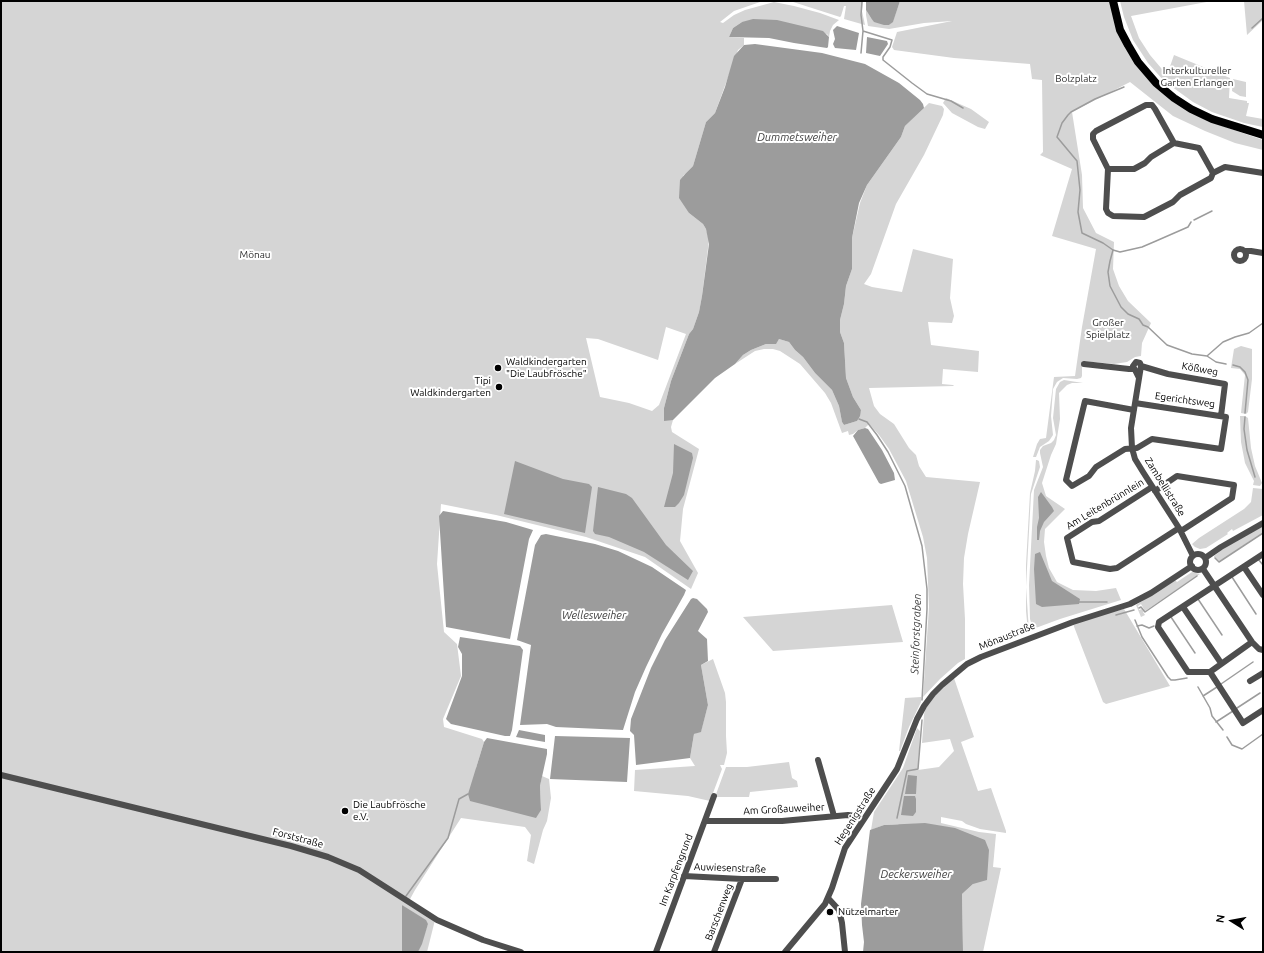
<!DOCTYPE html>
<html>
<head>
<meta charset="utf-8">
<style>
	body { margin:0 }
	#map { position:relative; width:1264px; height:953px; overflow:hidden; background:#fff; font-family:Ubuntu,sans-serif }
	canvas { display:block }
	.frame { position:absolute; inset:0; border:2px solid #000; pointer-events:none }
	.north { position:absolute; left:1212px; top:901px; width:40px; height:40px; -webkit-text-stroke:3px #fff; paint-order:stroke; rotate:281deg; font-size:11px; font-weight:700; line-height:16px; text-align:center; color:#000 }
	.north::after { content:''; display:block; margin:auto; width:14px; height:18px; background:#000; clip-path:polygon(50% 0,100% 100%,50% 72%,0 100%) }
</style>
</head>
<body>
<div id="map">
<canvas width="1264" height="953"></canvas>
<div class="frame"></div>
<div class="north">N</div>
</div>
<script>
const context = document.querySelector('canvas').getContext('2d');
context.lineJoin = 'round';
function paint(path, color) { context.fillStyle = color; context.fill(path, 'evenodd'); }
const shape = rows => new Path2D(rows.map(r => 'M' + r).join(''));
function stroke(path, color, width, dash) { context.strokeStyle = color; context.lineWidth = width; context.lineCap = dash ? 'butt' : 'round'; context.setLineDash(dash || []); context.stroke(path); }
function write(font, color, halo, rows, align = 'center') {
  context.font = font + ' Ubuntu,sans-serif'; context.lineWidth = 4; context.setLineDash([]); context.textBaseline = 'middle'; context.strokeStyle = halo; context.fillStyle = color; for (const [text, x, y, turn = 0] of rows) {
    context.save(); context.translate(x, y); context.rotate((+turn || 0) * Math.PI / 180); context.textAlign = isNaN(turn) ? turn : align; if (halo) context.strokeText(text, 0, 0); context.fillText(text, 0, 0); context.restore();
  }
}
const green = shape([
	[1,1,763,1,734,11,720,22,723,23,734,15,745,10,774,2,794,6,820,13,839,20,833,25,830,31,829,37,827,34,742,22,733,28,729,37,744,38,744,45,738,50,715,113,706,122,693,166,683,176,689,213,703,224,706,229,709,240,702,296,699,312,693,329,689,334,671,381,664,408,664,420,673,420,671,427,672,432,699,449,683,509,680,541,698,573,691,589,645,557,586,537,496,515,441,504,437,564,444,632,457,644,461,676,443,719,444,727,482,739,484,742,476,768,541,810,540,786,542,776,549,779,551,798,547,821,543,830,534,864,527,861,531,835,525,827,461,818,415,890,409,901,435,920,427,952,418,952,428,924,402,905,402,952,1,952],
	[666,327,686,334,659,405,652,411,629,403,600,397,586,338,598,339,658,360],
	[790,1,863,1,862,11,865,25,844,19,846,6,844,6,841,16,840,17],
	[900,1,1110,1,1134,62,1153,84,1208,121,1263,140,1263,150,1235,143,1205,131,1173,116,1130,82,1072,112,1082,175,1083,208,1096,233,1114,242,1113,269,1119,286,1128,301,1151,323,1142,343,1141,356,1135,357,1127,362,1114,364,1082,361,1082,376,1081,378,1077,379,1063,378,1057,382,1053,389,1051,416,1053,435,1049,441,1040,447,1036,457,1033,457,1037,444,1040,439,1046,438,1054,377,1075,376,1082,327,1096,249,1052,236,1072,169,1040,155,1043,152,1042,80,1032,79,1030,64,954,58,894,50,892,47,897,32,952,21,924,23,889,29,868,26,866,15,866,10,871,18,889,25,893,21],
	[1120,1,1212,1,1131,16,1139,38,1150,55,1167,75,1174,55,1230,78,1229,98,1247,101,1247,103,1249,103,1246,116,1263,119,1263,127,1244,123,1212,112,1193,102,1164,81,1148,63,1133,40,1124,17],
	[1244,1,1263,1,1263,20,1247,35],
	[1233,79,1246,82,1246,97,1240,96,1232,91],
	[946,98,971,109,989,122,985,129,978,127,952,113,943,103],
	[929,103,942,106,944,109,943,115,924,155,896,204,871,274,864,284,872,287,902,292,913,249,953,259,950,298,954,316,952,323,928,322,931,345,979,351,978,372,943,369,942,384,953,385,954,386,869,388,874,406,880,414,894,424,909,448,916,455,919,466,926,477,980,482,968,534,964,558,963,584,965,619,965,659,958,663,940,679,923,697,929,607,927,558,923,537,906,481,889,449,879,435,869,424,865,428,858,430,853,434,849,435,848,431,842,433,831,403,825,393,800,364,780,351,773,349,764,349,755,351,735,364,743,355,751,350,766,344,775,344,779,339,789,342,795,350,803,357,815,373,832,390,839,406,842,422,844,425,857,421,861,410,853,397,846,378,844,343,840,332,840,320,844,304,846,286,852,269,852,238,860,203,867,185,901,137,905,126],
	[1241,346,1252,349,1252,379,1248,412,1246,414,1241,413,1245,375,1240,369,1231,368,1234,349],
	[1064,380,1083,383,1072,383,1067,385,1059,393,1060,419,1056,444,1051,455,1042,483,1046,496,1065,509,1045,529,1044,542,1046,556,1049,568,1057,582,1073,590,1096,591,1116,588,1121,600,1060,619,1033,629,1030,619,1029,585,1034,490,1043,467,1040,453,1040,450,1043,446,1051,443,1054,440,1056,435,1053,418,1056,389,1060,382],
	[1240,416,1245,416,1248,418,1251,448,1255,466,1262,483,1260,486,1253,485,1254,481,1245,463,1241,442],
	[1036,460,1037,460,1039,461,1040,467,1031,494,1026,587,1029,631,1028,632,1026,611,1026,565,1030,493,1035,471],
	[1253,488,1263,489,1263,515,1233,531,1232,529,1227,533,1228,534,1206,548,1200,549,1195,547,1192,544,1199,538,1244,509,1251,502],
	[1263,526,1263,532,1223,559,1219,561,1214,557,1214,556,1230,544],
	[1192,572,1200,574,1145,611,1141,604,1138,606,1139,610,1142,609,1144,612,1143,612,1145,615,1141,617,1136,605,1175,580,1177,582],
	[892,605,903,642,773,651,743,617],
	[1124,609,1170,686,1106,704,1103,702,1073,624,1097,616],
	[713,659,725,693,726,702,726,736,727,753,724,765,720,765,722,769,710,801,688,796,634,791,635,770,695,766,690,758,694,734,701,731,708,705,701,665],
	[954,678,974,737,961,742,978,791,991,788,1006,831,1006,833,980,829,966,824,962,821,941,817,941,823,979,832,996,834,993,867,1001,868,983,952,963,952,962,894,973,884,898,824,884,825,871,830,874,812,903,768,917,728,920,731,918,770,939,767,954,751,950,739,922,743,924,715,925,709,936,695],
	[921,697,921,702,909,727,900,751,899,751,905,698],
	[789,762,792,778,797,781,798,787,750,792,749,797,715,797,726,767,747,767]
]);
const water = shape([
	[866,1,900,1,893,22,889,25,884,25,874,22,871,18,866,10],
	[753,19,777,20,823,31,829,37,828,47,827,48,794,43,769,38,729,37,733,28,742,22],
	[837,26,859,33,856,50,835,48,833,44,835,39,833,30],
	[867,37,887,41,888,44,880,56,866,53],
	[755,44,822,53,865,64,899,83,920,100,923,104,924,108,905,126,901,137,867,185,859,203,852,238,852,269,846,286,844,304,840,320,840,332,844,343,846,378,853,397,861,410,860,416,857,421,844,425,842,422,839,406,832,390,815,373,803,357,795,350,789,342,779,339,776,344,766,344,751,350,743,355,735,364,715,378,673,420,664,421,664,408,671,381,689,334,693,329,699,312,702,296,709,244,706,229,703,224,689,213,679,198,680,180,686,173,693,166,706,122,715,113,725,87,734,56,744,45],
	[865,428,868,429,882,450,894,473,895,480,881,484,879,483,853,436,858,430],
	[674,444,692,453,693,458,684,495,679,503,675,507,664,507,673,473],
	[515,461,563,479,589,484,592,487,585,533,504,514],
	[598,487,626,494,632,498,666,545,693,571,688,580,644,552,609,537,595,534,593,531],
	[1041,492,1052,507,1054,511,1044,522,1040,531,1039,540,1037,540,1037,527,1039,518,1038,497],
	[443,511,506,522,533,530,529,539,510,639,446,627,439,516],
	[546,534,595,544,618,551,652,567,686,590,684,595,662,634,646,667,635,692,623,730,556,727,547,724,520,725,531,645,517,640,535,545,541,535],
	[1040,552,1052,581,1080,599,1079,604,1042,607,1036,604,1034,569,1035,554],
	[693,598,697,599,707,609,708,612,698,631,707,639,708,661,701,665,708,705,701,732,694,734,690,758,636,765,634,735,630,731,631,719,651,668,665,640,691,599],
	[460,637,520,646,523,650,512,730,510,736,505,736,451,724,446,719,462,676,462,654,458,647],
	[519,730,545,735,545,742,516,737],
	[555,736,630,738,627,782,550,779],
	[487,738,547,749,547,754,540,786,541,810,536,818,470,801,468,794,484,742],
	[908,775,917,776,916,794,905,794],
	[904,796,915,796,916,799,916,812,913,816,901,815],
	[925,823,955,828,985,840,989,850,987,880,973,884,962,894,963,952,863,952,864,942,862,925,861,904,870,830,884,825],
	[402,905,426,920,428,924,422,944,418,952,402,952]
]);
const stream = shape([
	[1252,28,1263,18],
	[863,31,892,40,890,47,883,57,883,60,912,83,927,94,951,101,963,108],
	[861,53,863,31,861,15,862,1],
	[1124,87,1095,99,1071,112,1068,115,1062,123,1057,137,1077,161,1080,190,1078,212,1082,233,1103,243,1113,250,1120,252,1142,247,1156,241,1188,227,1191,222],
	[1194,220,1212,211],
	[1113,250,1110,261,1108,272,1110,286,1121,307,1128,314,1139,319,1143,325,1148,327,1167,345,1192,354,1207,356,1216,362,1226,364],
	[1207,356,1223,342,1235,337,1249,333,1263,323],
	[1233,365,1240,367,1245,372,1248,380,1245,413],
	[1245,417,1244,429,1247,450,1255,477],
	[859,419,867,422,877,435,888,452,905,486,922,546,927,589,927,609,922,700],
	[1215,558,1219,562,1263,533],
	[1258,559,1263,565],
	[1232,577,1256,614],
	[1198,599,1222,635],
	[1079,602,1107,602],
	[1139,608,1141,607,1145,612,1197,576],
	[1116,615,1134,610],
	[1171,617,1195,653],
	[1135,620,1142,637,1168,677,1171,680,1175,680,1187,678],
	[1137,626,1142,625,1149,628,1154,626],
	[1221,684,1253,662],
	[1198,687,1210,708,1212,716,1223,730],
	[1203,696,1217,687],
	[1237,708,1260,693],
	[1216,722,1233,711],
	[1227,737,1232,745,1242,749,1263,734],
	[897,818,907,771,918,769,922,720],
	[406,896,448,838,459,799,468,794]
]);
const minor = shape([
	[1108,169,1134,169,1145,163,1151,157,1174,143],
	[1213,173,1199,148,1174,143,1155,109,1152,105,1146,105,1096,131,1093,134,1093,139,1108,169,1106,209,1108,213,1113,216,1144,217,1173,202,1180,195,1211,178,1213,173,1225,167,1263,173],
	'1234 255a6 6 0 1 1 12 0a6 6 0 1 1-12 0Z',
	[1246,251,1251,251,1263,253],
	[1084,364,1129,369,1133,369],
	[1141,366,1168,374,1225,384,1221,416],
	[1139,378,1133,366,1136,362,1140,363,1141,366,1131,428,1132,448,1135,459,1143,472,1179,528,1193,556],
	[1134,410,1085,401,1066,480,1072,486,1089,476,1096,467,1125,449,1137,448,1152,439,1221,449,1226,417,1135,403],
	[1152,487,1099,521,1092,522,1067,538,1073,562,1110,569,1117,568,1179,528],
	[1155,491,1177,476,1234,485,1232,498,1181,531],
	[1263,554,1159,622,1158,627,1188,672,1210,672,1243,723,1263,710],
	'1190 562a8 8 0 1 1 16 0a8 8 0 1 1-16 0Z',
	[1205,558,1221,547,1263,523],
	[1244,567,1263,595],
	[1203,569,1252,642,1259,649,1263,650],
	[1183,607,1221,663],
	[1210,672,1252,642],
	[1250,681,1263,673],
	[818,760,834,816],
	[1,775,291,846,328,857,359,870,437,920,483,940,521,952],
	[705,821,782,821,848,815,856,816,862,820],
	[684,876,742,879,776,879],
	[828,898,839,910,842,923,845,952],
	[656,952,714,796],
	[714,952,742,879],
	[785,952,825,904,832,888,845,848,897,769,917,719,924,706,933,694,942,685,967,664,981,657,1073,622,1130,604,1151,593,1192,566]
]);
const major = shape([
	[1113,1,1120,30,1128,45,1138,62,1156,83,1174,98,1191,109,1212,119,1263,135]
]);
const markers = [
	[498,368,4,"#000"],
	[499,387,4,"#000"],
	[345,811,4,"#000"],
	[830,912,4,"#000"]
];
const parkNames = [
	["Interkultureller",1197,71],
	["Garten Erlangen",1197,83],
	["Bolzplatz",1076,79],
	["Mönau",255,255],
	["Großer",1108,323],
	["Spielplatz",1108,335]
];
const poiNames = [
	["Waldkindergarten",506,362],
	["\"Die Laubfrösche\"",506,374],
	["Tipi",491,381,"right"],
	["Waldkindergarten",491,393,"right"],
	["Die Laubfrösche",353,805],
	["e.V.",353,817],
	["Nützelmarter",838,912]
];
const streetNames = [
	["Kößweg",1200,369,10],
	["Egerichtsweg",1185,400,8],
	["Zambellistraße",1165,487,58],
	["Am Leitenbrünnlein",1105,504,-31],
	["Mönaustraße",1007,636,-22],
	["Am Großauweiher",784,809,-3],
	["Hegenigstraße",855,816,-57],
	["Forststraße",298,838,15],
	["Auwiesenstraße",730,868,2],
	["Im Karpfengrund",676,870,-69],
	["Barschenweg",719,912,-69]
];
const waterNames = [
	["Dummetsweiher",797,137],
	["Wellesweiher",594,615],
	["Steinforstgraben",916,634,-88],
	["Deckersweiher",916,874]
];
paint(green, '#d5d5d5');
paint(water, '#9c9c9c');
stroke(stream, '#9c9c9c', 1.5);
stroke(minor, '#4e4e4e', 6);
stroke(major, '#000', 8);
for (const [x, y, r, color] of markers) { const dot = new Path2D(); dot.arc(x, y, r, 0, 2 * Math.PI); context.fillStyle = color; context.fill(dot); stroke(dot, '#fff', 1.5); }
write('10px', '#2c2c2c', '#fff', parkNames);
write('10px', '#000', '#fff', poiNames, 'left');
write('10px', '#000', '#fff', streetNames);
write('italic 11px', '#3d3d3d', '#fff', waterNames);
</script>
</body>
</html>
